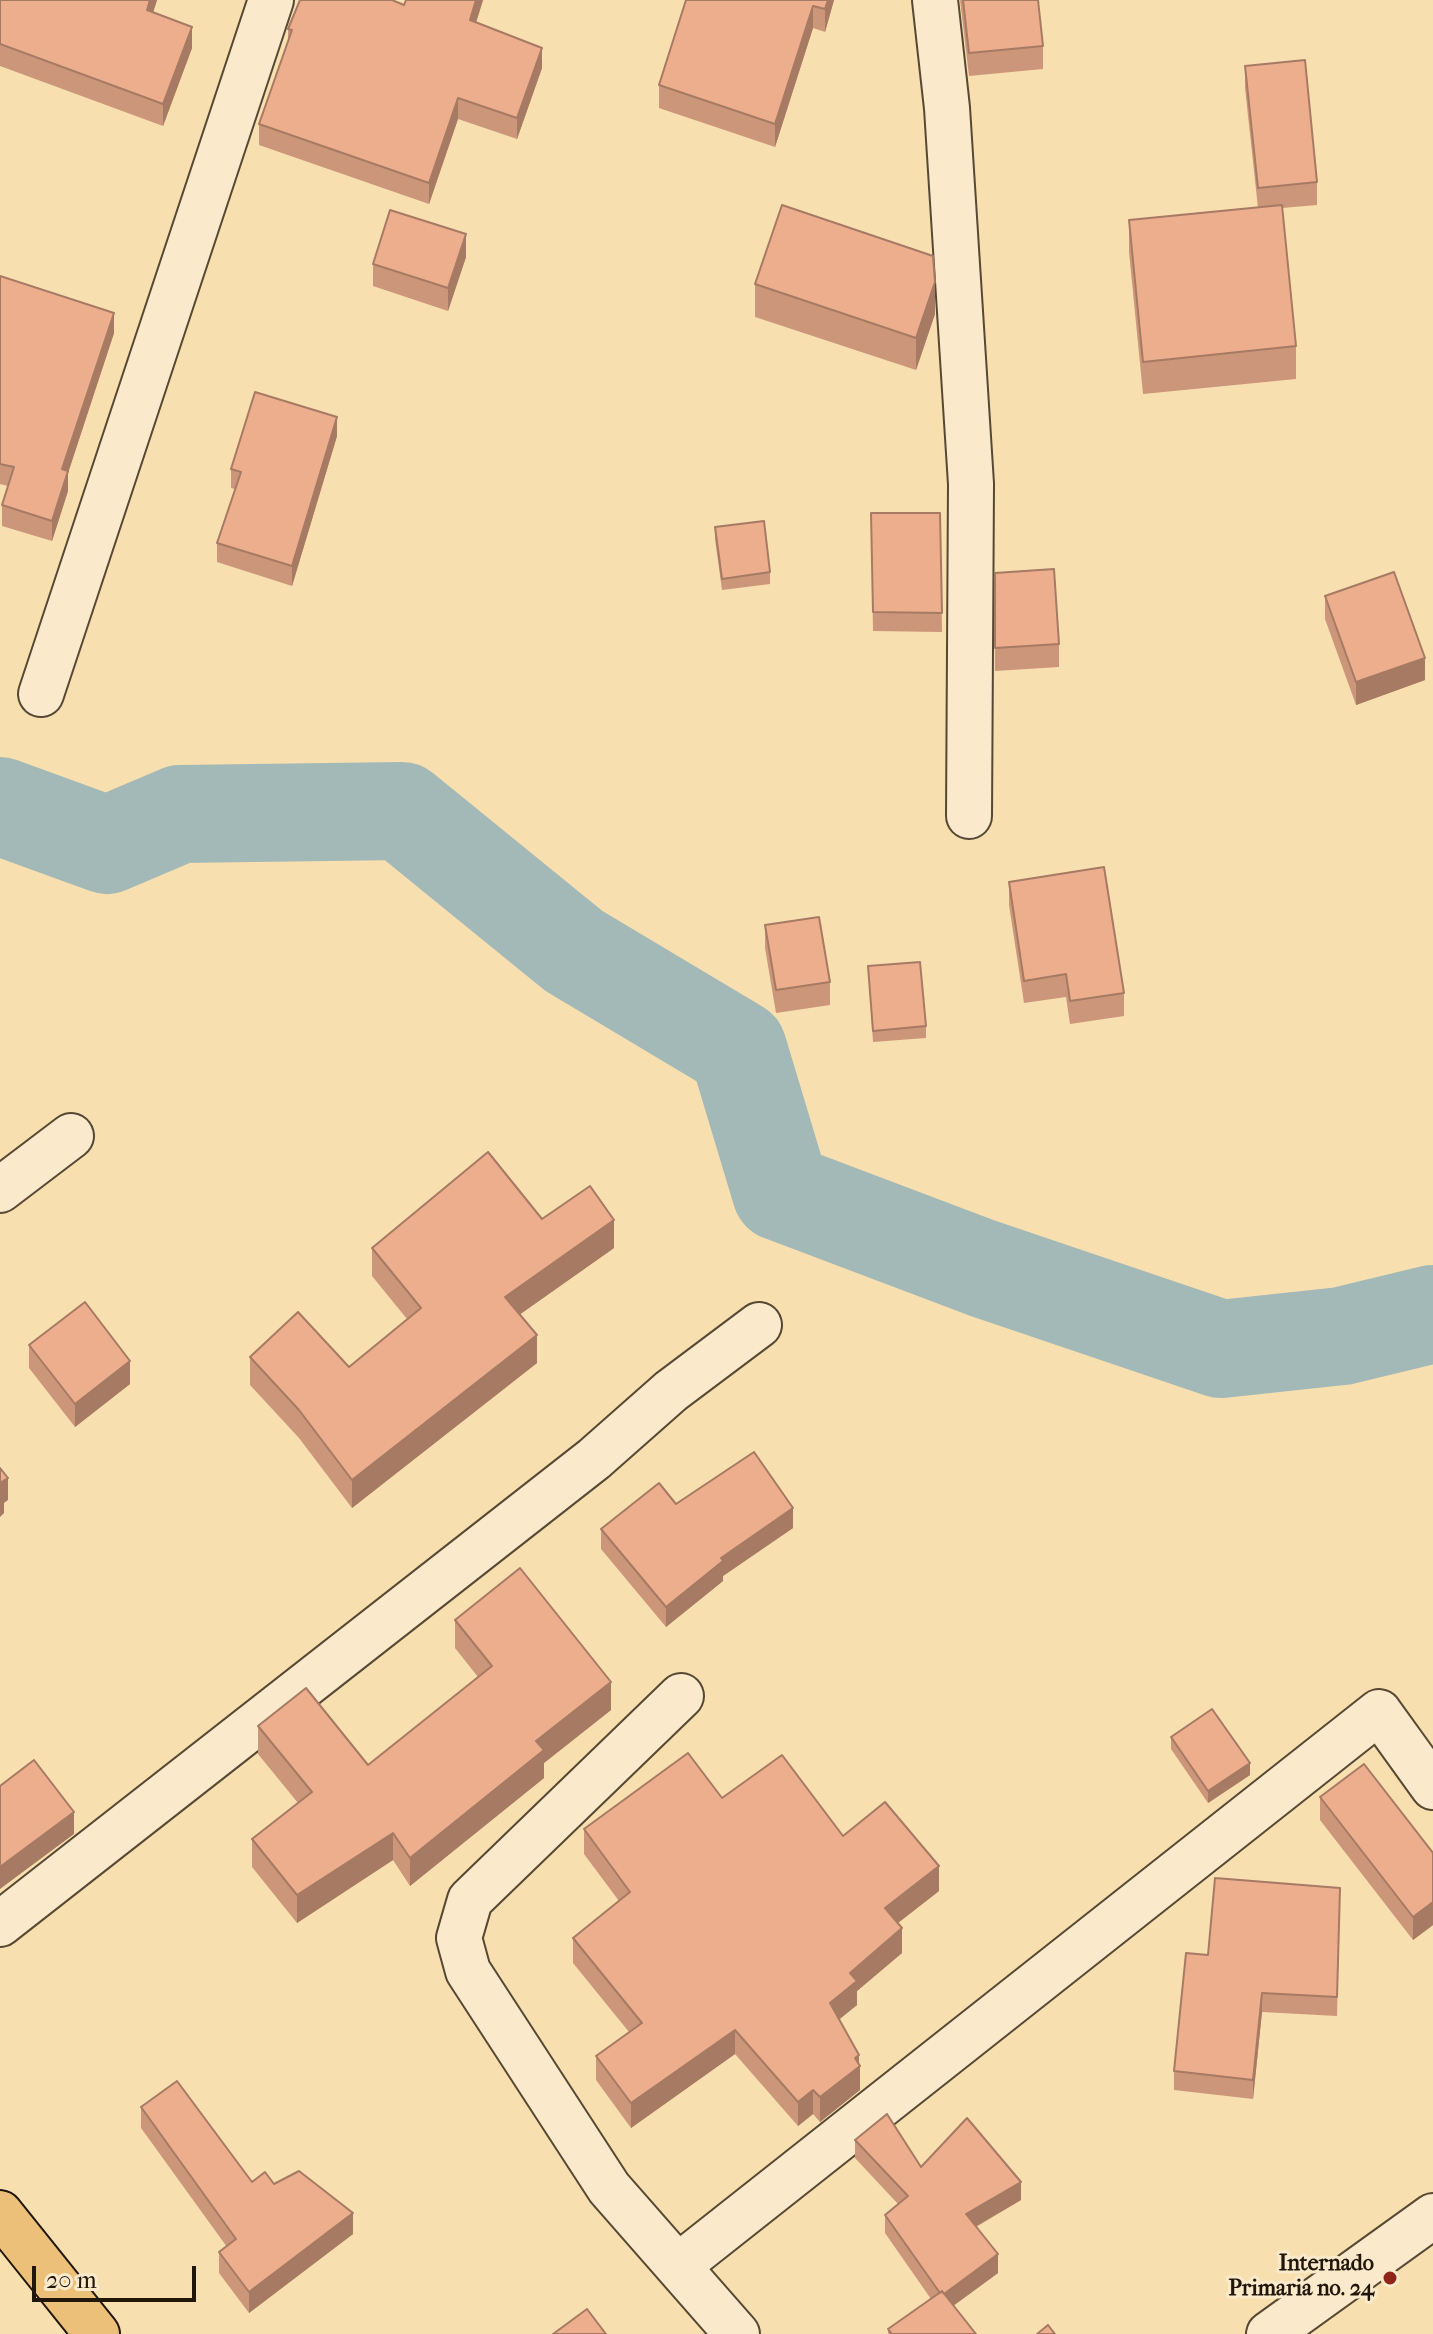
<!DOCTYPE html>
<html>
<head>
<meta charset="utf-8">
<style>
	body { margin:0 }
	#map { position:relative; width:1433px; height:2334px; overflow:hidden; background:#f8dfaf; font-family:"IM FELL French Canon",serif }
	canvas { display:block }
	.scale { position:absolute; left:32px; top:2266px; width:164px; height:36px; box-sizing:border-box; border:4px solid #20160a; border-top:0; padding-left:10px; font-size:24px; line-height:28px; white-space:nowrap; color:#20160a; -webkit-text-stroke:6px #faeacb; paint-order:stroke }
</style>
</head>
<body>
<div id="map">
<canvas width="1433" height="2334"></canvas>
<div class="scale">20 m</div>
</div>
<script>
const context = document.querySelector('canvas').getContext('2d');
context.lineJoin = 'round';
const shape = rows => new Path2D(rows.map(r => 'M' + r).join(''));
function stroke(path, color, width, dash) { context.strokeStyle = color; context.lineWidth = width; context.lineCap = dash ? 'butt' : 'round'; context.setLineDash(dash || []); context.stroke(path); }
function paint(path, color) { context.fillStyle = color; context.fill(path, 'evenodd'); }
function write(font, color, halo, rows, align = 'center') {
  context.font = font + ' "IM FELL French Canon",serif'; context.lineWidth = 6; context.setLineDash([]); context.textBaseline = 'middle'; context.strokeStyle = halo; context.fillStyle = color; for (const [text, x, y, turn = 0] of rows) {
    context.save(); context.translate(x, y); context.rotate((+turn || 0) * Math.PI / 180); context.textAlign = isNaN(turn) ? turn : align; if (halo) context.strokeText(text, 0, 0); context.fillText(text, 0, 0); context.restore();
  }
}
const river = shape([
	[0,806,107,845,180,814,402,811,574,951,738,1049,781,1192,982,1268,1221,1349,1342,1336,1433,1314]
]);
const minor = shape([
	[935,0,947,108,971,484,969,816],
	[41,694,271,0],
	[0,1190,71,1136],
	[681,1696,470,1900,459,1938,468,1971,609,2188,737,2334],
	[0,1924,594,1459,671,1391,759,1325],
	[678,2266,1379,1712,1433,1787],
	[1269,2334,1433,2216]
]);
const primary = shape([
	[0,2213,97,2334]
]);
const wall = shape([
	[0,0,157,0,153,12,192,48,163,126,0,66],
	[483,0,476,23,542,68,517,139,458,119,429,204,259,145,259,124,288,40,288,29,404,5],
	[686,0,834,0,825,32,813,28,775,147,659,108,659,85],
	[960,0,1038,0,1043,46,1043,69,969,76],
	[1245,66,1317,182,1317,205,1282,208,1296,346,1296,379,1143,394,1129,252,1129,220,1258,208,1245,88],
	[466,257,448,311,373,286,373,264],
	[0,276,114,333,68,473,68,491,52,541,2,526,2,505,8,486,0,484],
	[755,284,935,314,916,370,755,317],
	[337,436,292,586,217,562,217,543,235,489,231,488,231,469],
	[871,513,940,513,942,632,873,631],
	[715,527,770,572,770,584,722,590,715,539],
	[995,573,1059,644,1059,667,995,671],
	[1325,596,1425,680,1356,705,1325,619],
	[1009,882,1124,993,1124,1016,1070,1024,1066,997,1024,1003,1009,905],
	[765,925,830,982,830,1005,776,1013,765,948],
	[868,966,926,1026,926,1038,873,1042],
	[542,1219,614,1248,520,1314,537,1363,352,1508,299,1438,250,1385,250,1357,349,1367,407,1319,372,1276,372,1248],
	[29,1345,130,1384,75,1427,29,1368],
	[676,1504,793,1528,723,1576,723,1581,666,1627,601,1549,601,1529],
	[455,1620,611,1710,544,1763,544,1778,410,1886,393,1860,297,1923,252,1867,252,1839,298,1803,258,1754,258,1726,368,1765,478,1677,455,1648],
	[1171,1737,1250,1775,1208,1803,1171,1749],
	[1320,1797,1433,1853,1433,1925,1413,1940,1320,1820],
	[722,1798,843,1836,939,1891,898,1923,902,1953,857,1991,857,2005,839,2019,859,2063,860,2090,820,2122,813,2114,798,2126,735,2054,631,2128,596,2080,596,2056,629,2032,573,1963,573,1938,619,1901,584,1854,584,1829],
	[1340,1888,1337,2016,1262,2012,1253,2099,1174,2090,1174,2071,1208,1955],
	[141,2107,252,2182,274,2184,353,2234,249,2313,219,2273,219,2252,227,2247,141,2128],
	[855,2140,921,2167,1021,2200,976,2227,998,2273,953,2306,976,2334,888,2334,888,2329,931,2299,885,2233,885,2215,898,2204,855,2158]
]);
const shadedWall = shape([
	[150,0,157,0,147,32,147,10],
	[476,0,483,0,470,41,470,20],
	[828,0,834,0,825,32,825,9],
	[813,6,813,28,775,147,775,124],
	[192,27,192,48,163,126,163,104],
	[542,48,542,68,517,139,517,118],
	[458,98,458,119,429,204,429,183],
	[466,234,466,257,448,311,448,288],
	[935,282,935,314,916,370,916,338],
	[114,313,114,333,68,473,68,491,52,541,52,521,62,469],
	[337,417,337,436,292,586,292,566],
	[1425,658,1425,680,1356,705,1356,682],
	[614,1220,614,1248,505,1325,505,1297],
	[537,1335,537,1363,352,1508,352,1480],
	[130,1361,130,1384,75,1427,75,1404],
	[8,1478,8,1500,4,1503,4,1513,0,1517,0,1483],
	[793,1508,793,1528,723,1576,723,1581,666,1627,666,1607,721,1558],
	[611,1682,611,1710,544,1763,544,1778,410,1886,410,1858,536,1741],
	[1250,1763,1250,1775,1208,1803,1208,1791],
	[74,1812,74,1834,0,1889,0,1867],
	[393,1833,393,1860,297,1923,297,1895],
	[939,1866,939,1891,885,1933,885,1908],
	[1433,1902,1433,1925,1413,1940,1413,1917],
	[902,1928,902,1953,857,1991,857,2005,830,2027,830,2003,850,1973],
	[1262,1993,1262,2012,1253,2099,1253,2080],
	[735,2030,735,2054,631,2128,631,2103],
	[859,2055,859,2067,860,2066,860,2090,820,2122,820,2097],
	[813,2090,813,2114,798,2126,798,2102],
	[1021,2182,1021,2200,966,2232,966,2214],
	[353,2213,353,2234,249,2313,249,2292],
	[998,2254,998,2273,942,2314,942,2296]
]);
const building = shape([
	[0,0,150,0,147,10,192,27,163,104,0,44,0,0],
	[300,0,392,0,404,5,406,0,476,0,470,20,542,48,517,118,458,98,429,183,259,124,292,30,288,29,300,0],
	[686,0,828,0,825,9,813,6,775,124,659,85,686,0],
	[963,0,1038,0,1043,46,969,53,963,0],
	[1305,60,1317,182,1258,188,1245,66,1305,60],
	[782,205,933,256,935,282,916,338,755,284,782,205],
	[1282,205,1296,346,1143,362,1129,220,1282,205],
	[390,210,466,234,448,288,373,264,390,210],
	[0,276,114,313,62,469,68,471,52,521,2,505,14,467,0,464,0,276],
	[255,392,337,417,292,566,217,543,241,472,231,469,255,392],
	[871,513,940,513,942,613,873,612,871,513],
	[764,521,770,572,722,579,715,527,764,521],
	[1054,569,1059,644,995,648,995,573,1054,569],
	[1394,572,1425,658,1356,682,1325,596,1394,572],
	[1104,867,1124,993,1070,1001,1066,974,1024,981,1009,882,1104,867],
	[819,917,830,982,776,990,765,925,819,917],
	[920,962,926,1026,873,1031,868,966,920,962],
	[488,1152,542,1219,590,1186,614,1220,505,1297,537,1335,352,1480,299,1410,250,1357,298,1312,349,1367,421,1308,372,1248,488,1152],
	[85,1302,130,1361,75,1404,29,1345,85,1302],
	[754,1452,793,1508,721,1558,723,1561,666,1607,601,1529,659,1483,676,1504,754,1452],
	[0,1468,8,1478,0,1483,0,1468],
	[520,1568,611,1682,536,1741,544,1750,410,1858,393,1833,297,1895,252,1839,312,1792,258,1726,306,1688,368,1765,492,1666,455,1620,520,1568],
	[1212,1709,1250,1763,1208,1791,1171,1737,1212,1709],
	[688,1753,722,1798,782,1755,843,1836,885,1802,939,1866,885,1908,902,1928,850,1973,857,1981,830,2003,859,2055,855,2058,860,2066,820,2097,813,2090,798,2102,735,2030,631,2103,596,2056,642,2023,573,1938,630,1892,584,1829,688,1753],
	[34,1760,74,1812,0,1867,0,1786,34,1760],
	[1364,1764,1433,1853,1433,1902,1413,1917,1320,1797,1364,1764],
	[1215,1878,1340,1888,1337,1997,1262,1993,1253,2080,1174,2071,1186,1953,1208,1955,1215,1878],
	[177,2081,252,2182,265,2172,274,2184,299,2171,353,2213,249,2292,219,2252,236,2239,141,2107,177,2081],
	[887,2114,921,2167,967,2118,1021,2182,966,2214,998,2254,944,2294,942,2291,940,2293,885,2215,908,2196,855,2140,887,2114],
	[942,2291,976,2334,892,2334,888,2329,942,2291],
	[587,2309,606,2334,553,2334,587,2309],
	[1048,2325,1055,2334,1037,2334,1048,2325]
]);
const markers = [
	[1390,2278,8,"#8f2418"]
];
const poiNames = [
	["Internado",1374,2265],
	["Primaria no. 24",1374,2290]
];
stroke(river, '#a3b9b7', 98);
stroke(minor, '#564833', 48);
stroke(primary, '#20160a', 48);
stroke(minor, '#faeacb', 44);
stroke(primary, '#ecc078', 44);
paint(wall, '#cc967a');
paint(shadedWall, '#a67a63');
paint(building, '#edae8e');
stroke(building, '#a67a63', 2);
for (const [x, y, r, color] of markers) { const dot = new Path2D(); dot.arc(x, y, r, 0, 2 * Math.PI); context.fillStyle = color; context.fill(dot); stroke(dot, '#faeacb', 3); }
write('bold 22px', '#20160a', '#faeacb', poiNames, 'right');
</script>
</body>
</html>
